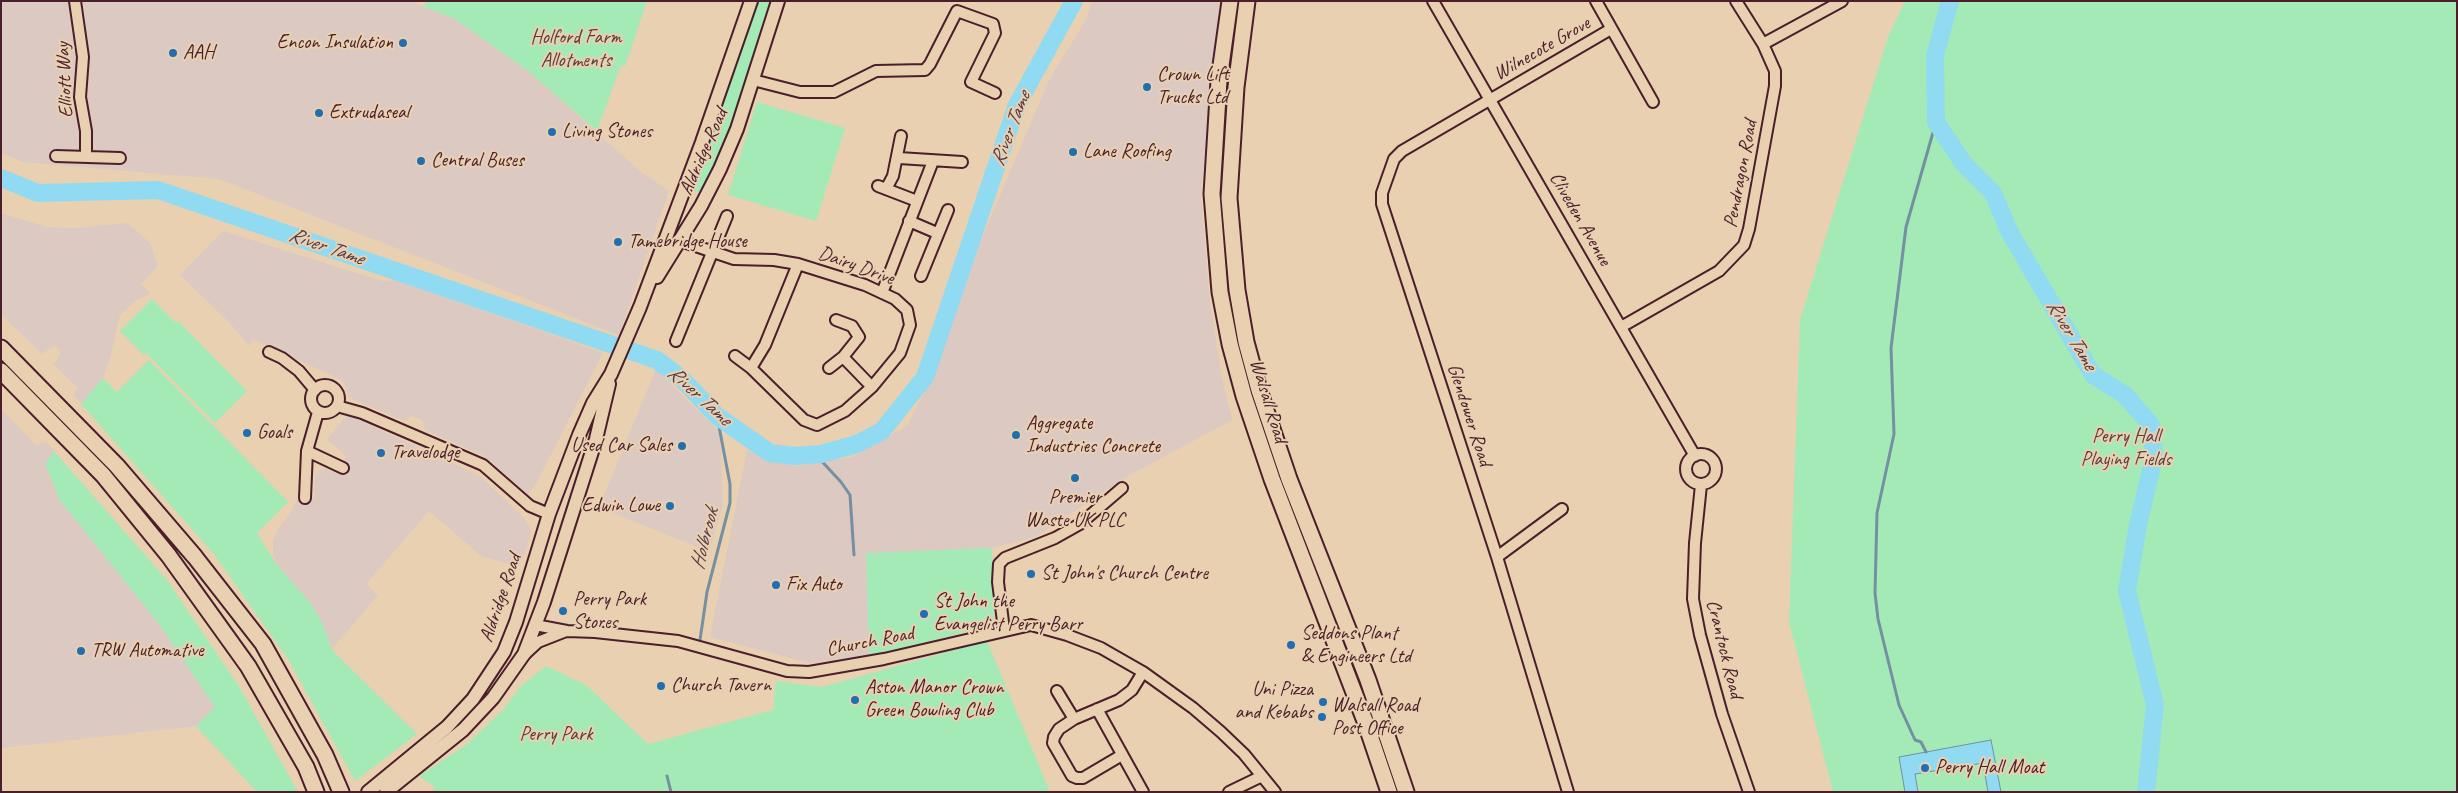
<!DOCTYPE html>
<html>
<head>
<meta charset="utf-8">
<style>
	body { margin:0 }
	#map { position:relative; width:2458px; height:793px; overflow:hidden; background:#e9d0b1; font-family:Caveat,sans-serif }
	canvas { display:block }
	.frame { position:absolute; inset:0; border:2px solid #4a1f2b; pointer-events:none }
</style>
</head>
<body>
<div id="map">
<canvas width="2458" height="793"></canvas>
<div class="frame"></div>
</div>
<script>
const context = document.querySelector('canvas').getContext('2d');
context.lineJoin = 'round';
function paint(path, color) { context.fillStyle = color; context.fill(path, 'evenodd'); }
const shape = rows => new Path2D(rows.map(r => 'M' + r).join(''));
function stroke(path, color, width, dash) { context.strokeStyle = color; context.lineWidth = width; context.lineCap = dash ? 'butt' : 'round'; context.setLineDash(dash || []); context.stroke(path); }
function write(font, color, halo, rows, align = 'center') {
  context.font = font + ' Caveat,sans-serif'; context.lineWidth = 4; context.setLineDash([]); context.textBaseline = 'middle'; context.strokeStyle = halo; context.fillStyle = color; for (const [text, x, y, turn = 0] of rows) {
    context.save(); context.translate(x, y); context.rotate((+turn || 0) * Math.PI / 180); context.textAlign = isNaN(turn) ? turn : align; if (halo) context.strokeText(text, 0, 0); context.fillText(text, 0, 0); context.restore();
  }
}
const built = shape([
	[1,1,410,1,455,19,528,71,640,171,669,191,619,335,219,179,23,162,1,152],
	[1092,1,1220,1,1201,197,1209,294,1221,374,1232,420,1128,476,1035,537,992,548,866,553,869,656,809,663,710,637,747,450,796,466,852,457,907,426,931,379,966,276,1049,80,1086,20],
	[1,213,47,227,77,228,127,223,150,243,158,265,141,285,151,294,136,300,120,315,110,359,103,378,81,404,73,395,78,388,54,365,61,352,55,345,42,354,1,314],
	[223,231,382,281,396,280,603,353,535,486,528,494,484,456,425,430,422,420,411,416,407,420,402,420,352,399,348,395,343,381,253,339,249,346,229,322,180,275],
	[656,369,720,433,723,504,709,552,599,507],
	[1,409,36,445,46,442,54,451,45,464,59,499,159,624,216,707,196,726,1,748],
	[348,415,480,476,521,515,529,525,531,535,519,567,481,556,429,511,366,584,378,595,332,649,323,624,311,604,277,565,273,552,273,541,278,529,291,512,297,499,314,499,315,475,320,470,326,469,338,474,346,456,327,439]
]);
const green = shape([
	[428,1,647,1,625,66,621,65,597,131,528,71,455,19,423,6],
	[757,1,774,1,733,128,701,192,696,193,694,189],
	[1235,1,1242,1,1227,135,1222,136,1228,58],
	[1905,1,2457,1,2457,792,1833,792,1789,622,1800,320,1888,37],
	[757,102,845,128,816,221,728,195],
	[1224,199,1228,269,1347,645,1342,647,1243,378,1222,269,1219,200],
	[152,299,176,323,178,321,247,391,215,423,146,353,144,355,120,331],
	[149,360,288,502,257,533,277,565,311,604,323,624,332,650,417,734,355,781,288,659,214,554,81,404,103,378,117,392],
	[54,451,167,580,240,688,298,792,257,792,196,726,215,707,159,624,59,499,45,464],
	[992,548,994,625,869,656,866,553],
	[987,641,1050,792,431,792,435,787,419,776,466,745,503,710,521,686,546,666,586,685,648,744,773,710,776,681,822,687]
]);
const water = shape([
	[1991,740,2001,792,1988,792,1983,763,1915,774,1918,792,1905,792,1899,757,1991,740]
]);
const stream = shape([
	[815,454,841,482,850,495,854,555],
	[700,640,707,592,730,503,730,484,717,416],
	[1926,752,1921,742,1915,740,1899,705,1878,619,1875,593,1877,513,1894,434,1891,348,1906,227,1936,122],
	[667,776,671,792]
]);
const river = shape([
	[1950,1,1935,56,1936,122,1964,164,1993,193,2009,231,2093,375,2125,395,2151,425,2154,457,2138,525,2127,591,2155,705,2146,792],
	[1,178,38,193,158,190,657,360,682,379,717,416,770,453,795,456,821,454,857,444,882,431,925,377,1017,105,1074,1]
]);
const minor = shape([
	[75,1,83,57,80,97,86,131,86,156],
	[1433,1,1695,456],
	[1596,1,1653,102],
	[1763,44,1842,1],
	[753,80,800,92,834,92,876,71,925,70,930,64,957,11,993,24,995,33,971,82,995,93],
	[56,156,120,158],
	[899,158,962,162],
	[878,186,917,201],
	[886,189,893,176,901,136],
	[909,221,937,233],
	[678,240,734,259,774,260,798,264,865,285,895,299,907,310,910,325,900,353,872,387,845,411,817,425,804,420,751,368,735,356],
	[921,276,948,210],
	[882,293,933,161],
	[836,320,852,326,859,337,843,357,872,387],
	[1621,327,1719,271,1744,245,1749,229,1775,86,1775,71,1763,44,1736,1],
	[676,341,727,216],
	[269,352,282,358,299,371,315,390],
	[751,368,765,345,798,264],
	[829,368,843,357],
	'311 399a14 14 0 1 1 28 0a14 14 0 1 1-28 0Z',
	[337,406,362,413,483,465,530,506,549,514],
	[307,451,343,468],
	'1686 469a15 15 0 1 1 30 0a15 15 0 1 1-30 0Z',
	[1701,485,1695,543,1693,599,1700,635,1722,714,1749,792],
	[305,498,307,451,318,412],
	[1497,557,1562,509],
	[535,625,567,631,595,632,678,641,787,671,809,672,884,659,1031,625,1067,635,1101,648,1143,672,1193,708,1221,732,1244,754,1275,792],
	[1004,630,998,582,999,564,1005,558,1055,538,1080,524,1122,488],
	[525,654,538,642,566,631],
	[1057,691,1074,719],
	[1097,709,1143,792],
	[1122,755,1083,778,1077,778,1072,776,1053,743,1054,737,1059,729,1074,719,1119,700,1132,690,1143,672],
	[1229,792,1262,776],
	[1568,792,1497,557,1382,204,1382,193,1394,159,1402,151,1611,29]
]);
const major = shape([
	[657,277,701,206,720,169,737,129,778,1],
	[368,792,447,727,473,699,504,652,516,622,549,514,579,435,593,403,611,374,640,307,702,142,751,1],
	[386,792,463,730,493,698,524,654,544,602,596,439,609,384]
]);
const highway = shape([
	[1230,1,1219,80,1212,194,1220,292,1230,344,1244,396,1272,479,1365,721,1389,792],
	[1247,1,1236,87,1229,198,1237,290,1246,342,1259,390,1289,479,1368,680,1406,792],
	[1,348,117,466,195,557,263,644,325,755,341,792],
	[1,371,103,475,169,556,248,666,306,767,316,792]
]);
const markers = [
	[403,43,5,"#1f6fb2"],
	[173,53,5,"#1f6fb2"],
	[1147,87,5,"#1f6fb2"],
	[319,113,5,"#1f6fb2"],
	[552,132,5,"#1f6fb2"],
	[1073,152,5,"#1f6fb2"],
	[421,161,5,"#1f6fb2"],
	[618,242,5,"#1f6fb2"],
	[247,433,5,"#1f6fb2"],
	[1016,435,5,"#1f6fb2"],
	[682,446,5,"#1f6fb2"],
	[381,453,5,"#1f6fb2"],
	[1075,478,5,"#1f6fb2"],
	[670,506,5,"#1f6fb2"],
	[1031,574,5,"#1f6fb2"],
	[776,585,5,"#1f6fb2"],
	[563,611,5,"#1f6fb2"],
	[924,614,5,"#1f6fb2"],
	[1291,645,5,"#1f6fb2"],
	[81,651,5,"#1f6fb2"],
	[661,686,5,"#1f6fb2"],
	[855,700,5,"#1f6fb2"],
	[1323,702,5,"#1f6fb2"],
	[1322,717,5,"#1f6fb2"],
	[1925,768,5,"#1f6fb2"]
];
const parkNames = [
	["Holford Farm",576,38],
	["Allotments",576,61],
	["Perry Hall",2126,437],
	["Playing Fields",2126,460],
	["Perry Park",556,735]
];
const poiNames = [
	["Encon Insulation",393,43,"right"],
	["AAH",183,53],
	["Crown Lift",1157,75],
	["Trucks Ltd",1157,98],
	["Extrudaseal",329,113],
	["Living Stones",562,132],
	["Lane Roofing",1083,152],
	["Central Buses",431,161],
	["Tamebridge House",628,242],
	["Aggregate",1026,424],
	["Industries Concrete",1026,447],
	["Goals",257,433],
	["Used Car Sales",672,446,"right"],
	["Travelodge",391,453],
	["Premier",1075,498,"center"],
	["Waste UK PLC",1075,521,"center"],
	["Edwin Lowe",660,506,"right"],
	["St John's Church Centre",1041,574],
	["Fix Auto",786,585],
	["Perry Park",573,600],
	["Stores",573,623],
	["St John the",934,602],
	["Evangelist Perry Barr",934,625],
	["Seddons Plant",1301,634],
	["& Engineers Ltd",1301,657],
	["TRW Automative",91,651],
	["Church Tavern",671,686],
	["Aston Manor Crown",865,688],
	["Green Bowling Club",865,711],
	["Uni Pizza",1313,690,"right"],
	["and Kebabs",1313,713,"right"],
	["Walsall Road",1332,706],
	["Post Office",1332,729],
	["Perry Hall Moat",1935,768]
];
const streetNames = [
	["Wilnecote Grove",1542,49,-30],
	["Elliott Way",65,80,-93],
	["Aldridge Road",704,152,-66],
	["Pendragon Road",1741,174,-79],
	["Cliveden Avenue",1580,219,60],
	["Dairy Drive",856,266,20],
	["Walsall Road",1268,401,73],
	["Glendower Road",1469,415,72],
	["Aldridge Road",501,598,-71],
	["Church Road",870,642,-11],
	["Crantock Road",1724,649,76]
];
const waterNames = [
	["River Tame",1011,129,-69],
	["River Tame",326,247,19],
	["River Tame",2071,335,59],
	["River Tame",699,396,42],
	["Holbrook",705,539,-76]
];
paint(built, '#dcc9c2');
paint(green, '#a3eab7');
paint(water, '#91dbf2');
stroke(water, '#7590a2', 1);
stroke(stream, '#7590a2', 3);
stroke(river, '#91dbf2', 18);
stroke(minor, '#4a1f2b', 14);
stroke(major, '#4a1f2b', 16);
stroke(highway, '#4a1f2b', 19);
stroke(minor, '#e9d0b1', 10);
stroke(major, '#e9d0b1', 12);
stroke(highway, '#e9d0b1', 15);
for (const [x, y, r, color] of markers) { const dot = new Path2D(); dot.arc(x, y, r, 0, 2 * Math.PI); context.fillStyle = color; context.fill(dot); stroke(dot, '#e9d0b1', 2); }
write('20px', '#573d40', '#e9d0b1', parkNames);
write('20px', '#4a1f2b', '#e9d0b1', poiNames, 'left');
write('20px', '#4a1f2b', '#e9d0b1', streetNames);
write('italic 21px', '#553b49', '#e9d0b1', waterNames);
</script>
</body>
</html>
